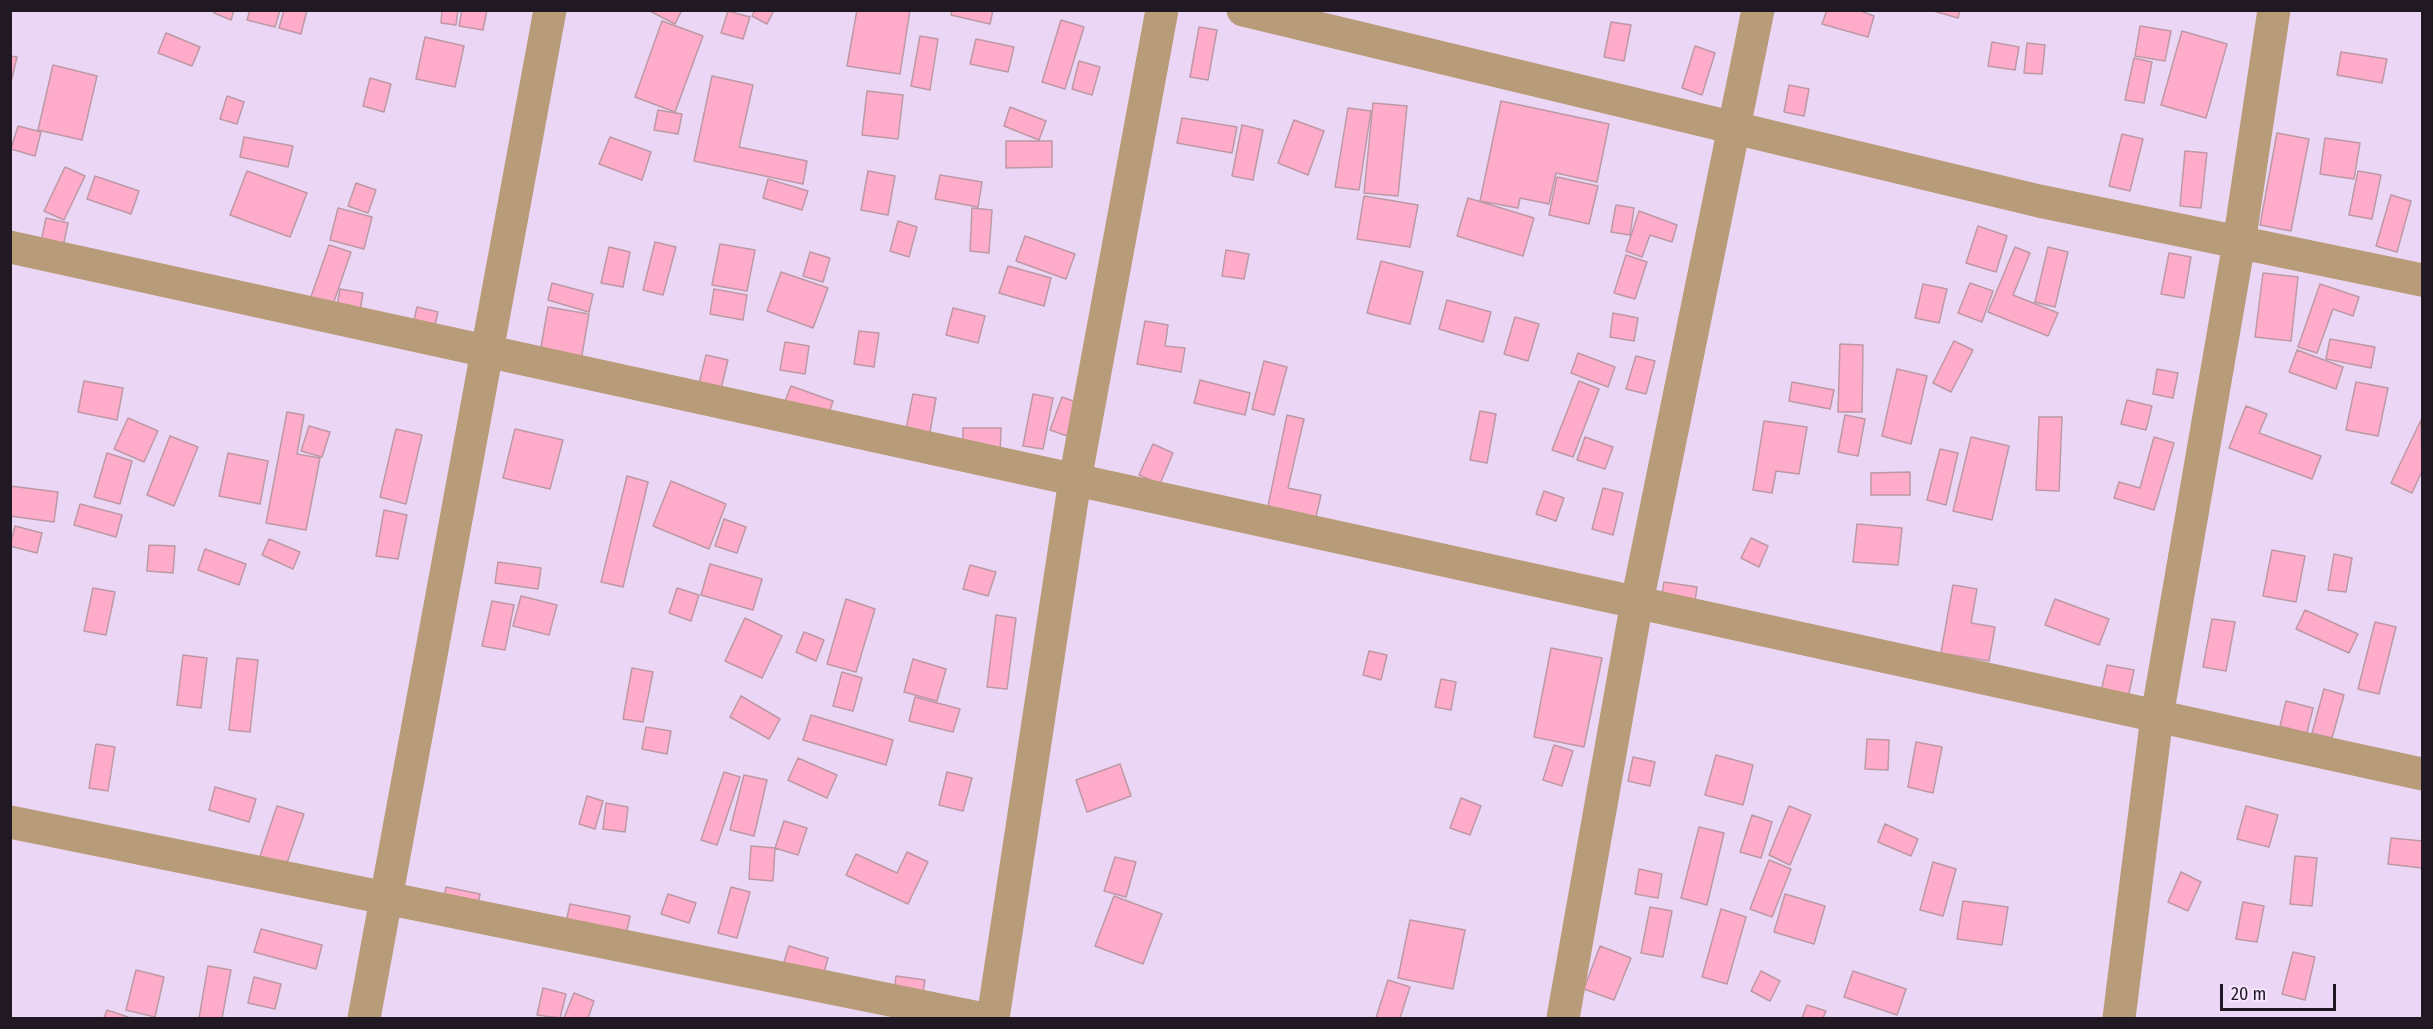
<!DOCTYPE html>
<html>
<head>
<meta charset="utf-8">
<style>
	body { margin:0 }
	#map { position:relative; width:2433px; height:1029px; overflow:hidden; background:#ecd6f5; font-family:"Fira Sans Condensed",sans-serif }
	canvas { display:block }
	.frame { position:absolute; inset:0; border:12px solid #201823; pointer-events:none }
	.scale { position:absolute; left:2220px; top:984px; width:116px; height:27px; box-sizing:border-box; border:3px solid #201823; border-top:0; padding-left:8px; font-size:18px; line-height:21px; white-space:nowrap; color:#201823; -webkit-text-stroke:4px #f6e5fe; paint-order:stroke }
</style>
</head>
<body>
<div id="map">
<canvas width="2433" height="1029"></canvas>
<div class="frame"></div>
<div class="scale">20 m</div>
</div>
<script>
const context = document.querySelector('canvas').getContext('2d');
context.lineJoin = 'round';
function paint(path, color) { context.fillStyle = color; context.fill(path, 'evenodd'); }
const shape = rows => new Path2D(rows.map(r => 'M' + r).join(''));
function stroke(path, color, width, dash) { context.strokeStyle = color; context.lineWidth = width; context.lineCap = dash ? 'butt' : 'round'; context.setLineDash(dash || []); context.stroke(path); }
const building = shape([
	[215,10,234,10,231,20,214,13,215,10],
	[250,10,280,10,275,27,247,20,250,10],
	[284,10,307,10,301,34,279,28,284,10],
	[442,10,458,10,456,25,441,23,442,10],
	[462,10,487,10,483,30,459,26,462,10],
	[648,10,682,10,675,24,648,10],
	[755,10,774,10,767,24,752,16,755,10],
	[857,10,910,10,900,74,847,66,857,10],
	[952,10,993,10,990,24,951,15,952,10],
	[1827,10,1858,10,1874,16,1868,37,1822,24,1827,10],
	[1930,10,1960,10,1958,18,1930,10],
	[728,11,750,17,743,39,721,33,728,11],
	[1061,20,1084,27,1065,89,1042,82,1061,20],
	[662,21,703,36,675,112,635,97,662,21],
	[1611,22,1631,25,1624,61,1604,57,1611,22],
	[2140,26,2171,31,2165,61,2135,56,2140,26],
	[1199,27,1217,30,1208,80,1190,77,1199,27],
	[2182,31,2227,44,2206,118,2161,105,2182,31],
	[166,33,200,47,192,66,158,53,166,33],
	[920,36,938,39,930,90,911,86,920,36],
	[425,37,464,46,455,87,416,79,425,37],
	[976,39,1014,47,1008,72,970,64,976,39],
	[1992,42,2019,47,2015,70,1988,66,1992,42],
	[2027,43,2045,45,2042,74,2024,73,2027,43],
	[1695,46,1715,53,1702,95,1682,88,1695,46],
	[2341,52,2387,59,2382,83,2337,75,2341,52],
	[10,56,17,57,10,86,10,56],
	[2134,58,2152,62,2144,103,2125,100,2134,58],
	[1079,61,1100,67,1092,95,1072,89,1079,61],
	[53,65,97,76,82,140,38,130,53,65],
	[712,76,753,85,739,147,807,161,803,184,694,161,712,76],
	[370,78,391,84,384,112,363,106,370,78],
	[1789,85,1809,89,1804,116,1784,112,1789,85],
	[867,91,903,95,898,139,862,135,867,91],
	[227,96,244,102,237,124,220,119,227,96],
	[1501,101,1609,124,1597,182,1556,173,1549,204,1520,198,1518,208,1480,201,1501,101],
	[1373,103,1407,106,1398,196,1364,193,1373,103],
	[1010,107,1046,121,1039,140,1004,126,1010,107],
	[1348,108,1371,111,1359,190,1335,187,1348,108],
	[658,110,682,114,678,134,654,130,658,110],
	[1182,118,1237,127,1232,153,1177,143,1182,118],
	[1294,120,1324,131,1308,175,1278,163,1294,120],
	[1242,125,1263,130,1253,180,1232,176,1242,125],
	[18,126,41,132,35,156,11,149,18,126],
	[2277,133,2309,139,2291,231,2260,225,2277,133],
	[2122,134,2143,139,2130,191,2109,186,2122,134],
	[244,137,293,146,288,167,240,157,244,137],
	[610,137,651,152,642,180,599,164,610,137],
	[2325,138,2360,143,2354,179,2320,174,2325,138],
	[1006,141,1052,141,1052,167,1006,168,1006,141],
	[2185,151,2207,153,2201,208,2180,206,2185,151],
	[65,167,85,176,64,220,44,211,65,167],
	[247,171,307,193,290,237,230,215,247,171],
	[868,171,895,176,888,215,861,210,868,171],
	[2358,171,2381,175,2372,219,2349,215,2358,171],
	[940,175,982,182,978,207,935,199,940,175],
	[95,176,139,191,131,214,87,199,95,176],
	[1557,177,1598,186,1589,224,1549,215,1557,177],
	[768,179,808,191,802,210,763,198,768,179],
	[356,183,376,190,368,213,348,206,356,183],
	[2391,195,2411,201,2397,252,2376,246,2391,195],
	[1364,196,1418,205,1410,247,1357,239,1364,196],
	[1468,198,1534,218,1523,256,1457,236,1468,198],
	[1616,205,1634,208,1630,235,1611,232,1616,205],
	[338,208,372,217,364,249,330,240,338,208],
	[972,208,992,210,989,253,970,251,972,208],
	[1639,211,1677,225,1672,242,1650,235,1642,257,1626,251,1639,211],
	[46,218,68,223,60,261,38,256,46,218],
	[898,221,917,227,909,257,890,251,898,221],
	[1978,226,2007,236,1996,272,1966,263,1978,226],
	[1025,236,1075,254,1066,279,1016,261,1025,236],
	[655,242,676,247,663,295,643,290,655,242],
	[720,244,755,250,747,291,712,285,720,244],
	[329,245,351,252,328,319,306,311,329,245],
	[609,247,630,252,623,287,601,283,609,247],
	[2015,247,2030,253,2013,295,2058,313,2048,336,1988,312,2015,247],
	[2048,247,2068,252,2055,307,2035,302,2048,247],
	[1226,250,1249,254,1244,279,1222,276,1226,250],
	[810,252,830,258,823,282,803,276,810,252],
	[2169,253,2191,257,2184,298,2161,294,2169,253],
	[1626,255,1647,262,1635,299,1614,293,1626,255],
	[1381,261,1423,272,1410,324,1367,313,1381,261],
	[1008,266,1051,278,1044,306,999,293,1008,266],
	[781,272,828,288,813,328,767,311,781,272],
	[2263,273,2298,277,2291,341,2255,337,2263,273],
	[552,283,593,294,589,312,548,300,552,283],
	[1970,283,1993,291,1982,322,1958,313,1970,283],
	[1923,284,1947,289,1939,323,1915,318,1923,284],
	[2320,284,2359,297,2353,316,2333,309,2317,353,2298,347,2320,284],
	[340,289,363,293,358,322,335,318,340,289],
	[714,289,747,295,743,320,710,314,714,289],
	[1447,300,1491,312,1483,342,1439,329,1447,300],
	[417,307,438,312,432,338,411,334,417,307],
	[548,307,589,314,579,372,538,364,548,307],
	[953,308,985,316,978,343,946,335,953,308],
	[1613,313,1638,318,1634,341,1610,337,1613,313],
	[1515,317,1539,324,1528,361,1504,354,1515,317],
	[1145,321,1168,325,1165,346,1185,348,1181,372,1137,364,1145,321],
	[859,331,879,333,874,367,854,364,859,331],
	[2330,339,2375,347,2371,368,2326,359,2330,339],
	[1954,341,1973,350,1951,392,1933,383,1954,341],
	[785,342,809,346,805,374,780,370,785,342],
	[1840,344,1863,345,1862,412,1838,412,1840,344],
	[2297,350,2343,367,2336,389,2289,372,2297,350],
	[1578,353,1615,367,1608,387,1571,373,1578,353],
	[706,355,728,360,717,405,695,400,706,355],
	[1636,356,1655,361,1646,394,1626,389,1636,356],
	[1264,361,1287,367,1274,415,1252,409,1264,361],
	[1897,369,1927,376,1911,444,1882,436,1897,369],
	[2157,369,2178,373,2173,398,2153,394,2157,369],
	[1200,380,1250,393,1245,415,1194,403,1200,380],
	[84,381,123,388,117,420,78,412,84,381],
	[1579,381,1599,389,1573,457,1552,450,1579,381],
	[1792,382,1834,390,1830,409,1789,401,1792,382],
	[2356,382,2388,388,2378,436,2346,430,2356,382],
	[791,386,833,401,825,425,782,409,791,386],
	[913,394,936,398,928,443,904,439,913,394],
	[1033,394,1053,398,1043,449,1023,446,1033,394],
	[1062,397,1079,403,1067,436,1050,430,1062,397],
	[2127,400,2152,406,2146,430,2121,424,2127,400],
	[2246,406,2267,414,2259,433,2321,456,2312,479,2229,448,2246,406],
	[1480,411,1496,414,1487,463,1470,460,1480,411],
	[287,412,304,415,297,454,320,458,306,530,266,523,287,412],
	[1287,415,1304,419,1288,488,1321,495,1315,521,1267,511,1287,415],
	[1845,415,1865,419,1858,456,1838,452,1845,415],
	[2039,417,2062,417,2059,491,2036,490,2039,417],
	[128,418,158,431,144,462,114,449,128,418],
	[2421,420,2422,471,2412,493,2391,483,2421,420],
	[1764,421,1807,427,1799,474,1776,471,1772,493,1753,490,1764,421],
	[309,426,330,432,322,457,301,451,309,426],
	[963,428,1001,428,1000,454,963,453,963,428],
	[396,429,422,435,406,504,380,497,396,429],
	[515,429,563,440,550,489,503,478,515,429],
	[170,436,198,447,174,506,147,495,170,436],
	[1585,437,1613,447,1605,469,1577,460,1585,437],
	[1971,437,2009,446,1992,520,1953,511,1971,437],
	[2154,437,2174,443,2154,510,2114,498,2119,482,2140,488,2154,437],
	[1153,444,1173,453,1160,484,1139,475,1153,444],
	[1940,449,1958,453,1946,505,1927,500,1940,449],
	[107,453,132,461,120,504,94,497,107,453],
	[228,453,268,461,260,504,219,496,228,453],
	[1910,472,1910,495,1871,495,1871,473,1910,472],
	[627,476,648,482,623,587,601,582,627,476],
	[671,481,726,504,709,549,653,526,671,481],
	[10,486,58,492,54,522,10,516,10,486],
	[1603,488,1623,493,1613,535,1592,529,1603,488],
	[1544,491,1564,498,1556,521,1536,514,1544,491],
	[80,504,122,515,116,537,74,525,80,504],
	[384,510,407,515,398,559,376,556,384,510],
	[724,519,746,527,737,553,715,546,724,519],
	[1857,524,1902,528,1898,565,1853,562,1857,524],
	[15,526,42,533,37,553,10,546,15,526],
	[1751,538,1768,546,1759,567,1741,558,1751,538],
	[269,539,300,552,293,569,262,555,269,539],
	[149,545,175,546,173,573,147,571,149,545],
	[205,549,246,564,239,585,198,570,205,549],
	[2272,550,2305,556,2296,602,2263,596,2272,550],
	[2334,554,2352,558,2346,592,2328,590,2334,554],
	[498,562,541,568,538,589,495,583,498,562],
	[710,564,762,579,753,610,701,595,710,564],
	[970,565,996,572,988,596,963,589,970,565],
	[1664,582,1697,587,1692,623,1658,618,1664,582],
	[1953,585,1977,589,1971,623,1995,627,1989,661,1941,653,1953,585],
	[93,588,115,592,106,635,84,631,93,588],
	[677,588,699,595,691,621,669,613,677,588],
	[521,596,557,605,549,635,513,626,521,596],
	[846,599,875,609,856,672,827,664,846,599],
	[2055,599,2109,619,2099,645,2045,625,2055,599],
	[492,601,514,605,505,650,482,646,492,601],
	[2305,610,2358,634,2349,653,2296,629,2305,610],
	[996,615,1016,618,1007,689,987,687,996,615],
	[745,618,782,636,762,678,725,661,745,618],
	[2212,619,2235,622,2226,671,2203,667,2212,619],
	[2375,622,2396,627,2379,694,2358,689,2375,622],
	[804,632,824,640,816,661,796,652,804,632],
	[1551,648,1602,658,1584,747,1534,737,1551,648],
	[1369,651,1387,655,1381,680,1363,675,1369,651],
	[183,655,207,658,201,708,177,705,183,655],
	[237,658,258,660,250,732,229,730,237,658],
	[913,659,946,669,937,701,904,692,913,659],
	[2107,665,2134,670,2126,707,2099,701,2107,665],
	[632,668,653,672,643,722,623,719,632,668],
	[842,672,862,678,853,711,833,706,842,672],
	[1441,679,1456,682,1451,710,1435,707,1441,679],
	[2324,689,2344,695,2332,738,2312,733,2324,689],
	[741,696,780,719,769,739,730,717,741,696],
	[915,697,960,709,953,732,909,721,915,697],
	[2286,701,2313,708,2307,733,2280,726,2286,701],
	[811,715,893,740,886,765,803,740,811,715],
	[646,727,671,731,667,754,642,749,646,727],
	[1867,739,1889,740,1888,770,1865,769,1867,739],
	[1916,742,1942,747,1933,793,1908,787,1916,742],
	[96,744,115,747,108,791,89,788,96,744],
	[1554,745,1573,751,1562,786,1543,780,1554,745],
	[1716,755,1753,765,1743,805,1705,795,1716,755],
	[1633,757,1655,762,1650,786,1628,781,1633,757],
	[798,758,837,775,827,798,788,780,798,758],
	[1120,764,1131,796,1087,812,1076,780,1120,764],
	[724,772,740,777,717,845,701,840,724,772],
	[947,772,972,778,963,811,939,805,947,772],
	[744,775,767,780,754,836,730,830,744,775],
	[215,787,256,799,249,822,209,810,215,787],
	[587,796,603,801,595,829,579,824,587,796],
	[1461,798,1481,806,1470,835,1450,828,1461,798],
	[606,803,628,807,625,832,603,829,606,803],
	[277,806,304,814,281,880,255,871,277,806],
	[1789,806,1811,815,1790,865,1769,855,1789,806],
	[2246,806,2278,815,2269,847,2237,839,2246,806],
	[1752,815,1772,822,1761,858,1740,852,1752,815],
	[784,821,807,828,798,855,775,848,784,821],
	[1885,824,1918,839,1911,856,1878,842,1885,824],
	[1699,827,1724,833,1707,905,1681,898,1699,827],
	[2391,838,2422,841,2422,868,2388,864,2391,838],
	[751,846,775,848,773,881,749,879,751,846],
	[907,852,928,862,908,904,846,875,856,854,897,873,907,852],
	[2295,856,2317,858,2312,906,2290,904,2295,856],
	[1115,857,1136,862,1126,897,1104,891,1115,857],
	[1769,860,1791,869,1772,917,1750,909,1769,860],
	[1933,862,1956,869,1943,916,1920,910,1933,862],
	[1639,869,1662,874,1658,898,1635,894,1639,869],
	[2181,872,2201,882,2188,911,2168,902,2181,872],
	[446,887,480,894,476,915,442,908,446,887],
	[731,887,750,892,737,938,718,933,731,887],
	[668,894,696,903,689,923,661,914,668,894],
	[1785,894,1825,906,1814,944,1774,932,1785,894],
	[1114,896,1162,914,1143,964,1095,946,1114,896],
	[1963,901,2008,907,2002,945,1957,939,1963,901],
	[2243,902,2264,906,2257,942,2236,939,2243,902],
	[570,904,630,916,624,944,564,932,570,904],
	[1650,907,1672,911,1663,957,1641,953,1650,907],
	[1721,909,1746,917,1727,984,1702,977,1721,909],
	[1410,920,1465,930,1453,989,1398,978,1410,920],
	[261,929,322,945,316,969,254,952,261,929],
	[789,946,828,958,821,983,781,972,789,946],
	[1600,946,1631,958,1614,1000,1584,989,1600,946],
	[2293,952,2315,957,2305,1000,2282,994,2293,952],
	[208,966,231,970,222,1018,199,1018,208,966],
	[136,970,164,977,155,1017,126,1010,136,970],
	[1761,971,1780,981,1770,1001,1751,991,1761,971],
	[1853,971,1906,989,1897,1015,1844,997,1853,971],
	[896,976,925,980,921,1003,893,999,896,976],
	[254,977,281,984,275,1009,248,1003,254,977],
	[1388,980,1410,987,1400,1018,1376,1018,1388,980],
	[543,988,566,994,560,1018,537,1015,543,988],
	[574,993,594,1001,588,1018,564,1018,574,993],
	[1807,1005,1826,1011,1823,1018,1802,1018,1807,1005],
	[107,1010,128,1017,127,1018,104,1018,107,1010]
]);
const minor = shape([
	[1243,10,2039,201,2422,280],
	[10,247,2422,774],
	[10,822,979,1018],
	[364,1018,550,10],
	[993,1018,1075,480,1162,10],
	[1563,1018,1637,602,1758,10],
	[2119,1018,2157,716,2239,243,2274,10]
]);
paint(building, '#ffaccb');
stroke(building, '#bd98a5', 1.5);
stroke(minor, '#b89c79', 33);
</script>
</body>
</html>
